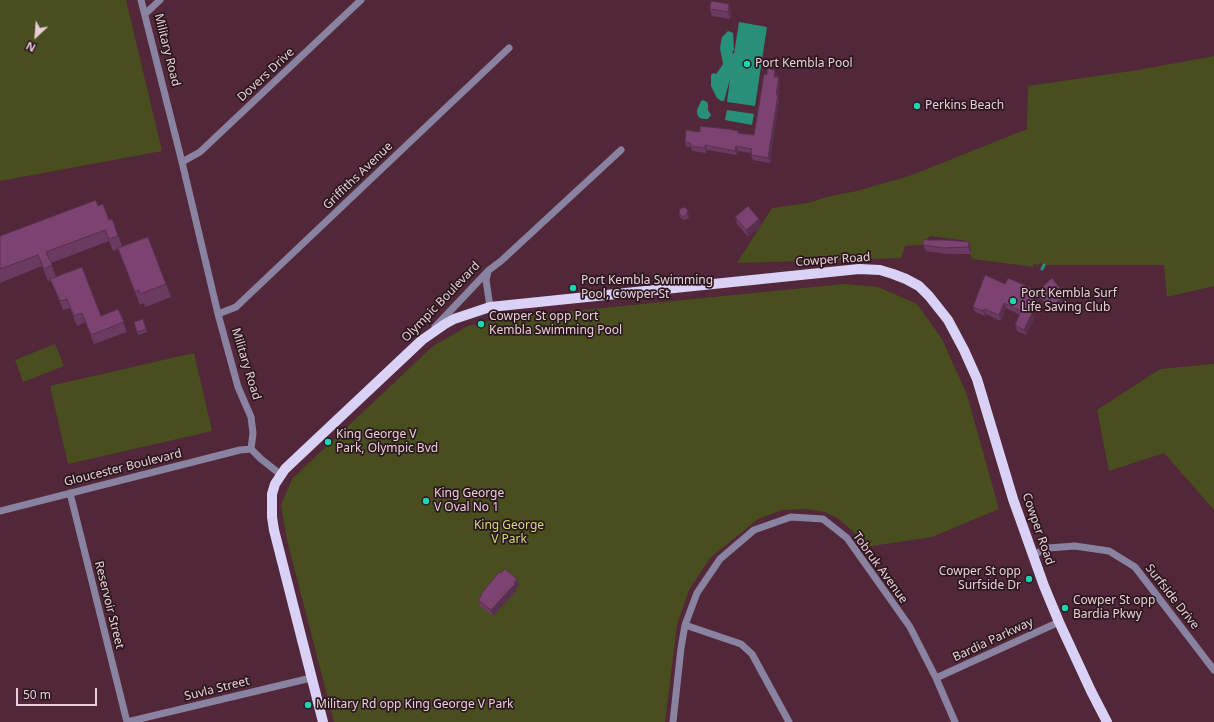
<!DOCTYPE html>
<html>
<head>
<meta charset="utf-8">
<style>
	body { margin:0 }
	#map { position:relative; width:1214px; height:722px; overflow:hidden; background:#512739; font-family:"Noto Sans",sans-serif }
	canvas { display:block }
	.north { position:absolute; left:16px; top:16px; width:40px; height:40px; -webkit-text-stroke:3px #2b181f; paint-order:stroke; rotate:206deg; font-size:11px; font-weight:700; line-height:16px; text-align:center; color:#e9ced7 }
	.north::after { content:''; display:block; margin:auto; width:14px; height:18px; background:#e9ced7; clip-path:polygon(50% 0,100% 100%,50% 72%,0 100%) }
	.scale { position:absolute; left:16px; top:688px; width:81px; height:18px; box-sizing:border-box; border:2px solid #e9ced7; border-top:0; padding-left:5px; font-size:12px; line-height:14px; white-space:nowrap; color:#e9ced7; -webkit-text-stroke:3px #2b181f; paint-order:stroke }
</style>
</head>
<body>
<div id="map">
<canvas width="1214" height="722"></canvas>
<div class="north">N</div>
<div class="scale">50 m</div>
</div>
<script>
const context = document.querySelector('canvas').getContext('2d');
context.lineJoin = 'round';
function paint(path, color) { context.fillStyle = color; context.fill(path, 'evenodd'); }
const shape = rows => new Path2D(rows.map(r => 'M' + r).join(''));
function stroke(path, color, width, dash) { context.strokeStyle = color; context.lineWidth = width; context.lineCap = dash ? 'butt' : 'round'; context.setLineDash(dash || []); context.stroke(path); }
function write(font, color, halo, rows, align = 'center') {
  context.font = font + ' "Noto Sans",sans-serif'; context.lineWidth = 3.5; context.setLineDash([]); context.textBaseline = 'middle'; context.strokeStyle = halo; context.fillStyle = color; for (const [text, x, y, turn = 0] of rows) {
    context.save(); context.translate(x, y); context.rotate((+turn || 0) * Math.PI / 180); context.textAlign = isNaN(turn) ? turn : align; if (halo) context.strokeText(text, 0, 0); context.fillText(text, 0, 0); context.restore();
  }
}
const green = shape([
	[0,0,126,0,162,151,0,181],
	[1214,56,1214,286,1167,297,1164,265,1046,265,1042,263,1037,265,1033,264,1034,267,972,259,968,248,968,241,930,236,922,245,905,246,901,258,737,263,772,208,808,203,831,196,857,191,912,175,1027,129,1028,86,1138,70],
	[844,284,878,287,917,304,942,339,967,395,999,509,932,537,865,547,859,537,839,519,825,512,806,509,782,510,758,519,710,558,689,590,677,625,665,722,334,722,287,540,281,505,292,479,433,346,468,326,503,318],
	[55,344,64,366,23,382,15,360],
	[194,353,212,431,68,464,50,386],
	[1214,364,1214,510,1164,453,1109,471,1097,410,1160,369]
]);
const water = shape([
	[739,22,767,27,755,106,727,102,730,79,724,101,721,101,717,98,711,86,711,75,713,73,716,74,719,70,723,64,720,48,722,37,728,31,733,33,734,50,732,52,734,54],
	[703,100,707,102,708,104,708,110,711,115,708,119,704,119,700,118,698,116,697,113,697,110,701,101],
	[727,110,754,114,752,125,725,120]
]);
const stream = shape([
	[1042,269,1044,265]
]);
const minor = shape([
	[141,0,182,162,218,314,238,387,251,417,253,433,251,449,261,459,280,474],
	[145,14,160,0],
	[182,162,200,152,361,0],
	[488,272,486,280,490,307],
	[218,314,236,307,509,48],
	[435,327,489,270,501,261,621,150],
	[70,493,127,722],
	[0,511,240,450,251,449],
	[1033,555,1048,548,1075,546,1109,551,1135,567,1214,670],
	[685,625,741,644,752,654,789,722],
	[936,678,1059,622],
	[127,722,311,678],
	[673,722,681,648,685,625,697,593,720,559,754,530,791,517,823,519,847,538,910,627,936,678,955,722]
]);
const major = shape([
	[323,722,274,530,272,517,272,494,275,484,285,469,422,340,445,324,454,319,490,307,859,269,880,270,893,274,906,279,919,286,929,296,948,320,964,350,977,379,1013,499,1044,586,1059,622,1091,691,1107,722]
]);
const wall = shape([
	[729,4,731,11,730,19,712,16,710,9],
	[767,75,777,75,777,77,780,82,778,97,779,100,770,163,753,160,751,155,751,153,738,151,737,155,707,150,706,153,692,151,691,147,686,147,685,142,700,132,738,131,739,133,754,135],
	[98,206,109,220,113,221,122,246,148,237,171,297,145,307,144,303,140,305,118,249,113,251,109,241,51,263,56,277,101,316,118,309,127,332,94,344,85,322,77,326,70,308,63,310,51,280,48,281,42,266,0,283,0,236],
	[689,213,689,218,684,220,680,217,679,214],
	[735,217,762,226,748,237,737,224],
	[969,242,971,249,971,254,946,254,926,251,923,245],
	[1005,284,1038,291,1040,297,1032,314,1034,319,1026,335,1017,331,1015,325,1020,315,1006,308,1001,321,986,314,985,316,975,312,973,307],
	[1038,291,1065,295,1067,302,1054,313,1040,298],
	[143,319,147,332,138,335,134,322],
	[517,579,519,585,516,589,517,590,493,616,480,606,478,600,482,596,481,594]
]);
const shadedWall = shape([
	[729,4,731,11,730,19,728,12],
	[775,70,777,75,776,81,774,77],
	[779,77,780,82,778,97,779,100,770,163,768,158],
	[705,145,707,150,706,153,705,148],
	[736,146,738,151,737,155,735,151],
	[688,210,689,213,689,218,687,214],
	[759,219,762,226,748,237,746,230],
	[969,242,971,249,971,254,968,247],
	[1038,291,1040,297,1032,314,1034,319,1026,335,1024,330,1028,312],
	[1065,295,1067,302,1054,313,1051,307],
	[1004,303,1006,308,1001,321,999,315],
	[984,309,986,314,985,316,983,311],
	[517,579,519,585,516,589,517,590,493,616,491,610]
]);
const building = shape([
	[711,1,729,4,728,12,710,9,711,1],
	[767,68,775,70,774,77,779,77,776,95,778,95,768,158,751,155,752,149,736,146,735,151,705,145,705,148,690,146,691,143,685,142,686,130,700,132,700,126,728,129,738,131,738,133,754,135,764,74,767,75,767,68],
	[96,200,98,206,103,204,109,220,112,219,113,221,118,236,109,239,105,230,46,252,52,265,44,269,38,255,0,269,0,236,96,200],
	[748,206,759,219,746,230,735,217,748,206],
	[684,207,688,210,687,214,683,217,679,214,680,209,684,207],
	[148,237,166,284,140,294,139,290,135,292,118,248,148,237],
	[923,240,947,240,969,242,968,247,943,248,923,245,923,240],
	[82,267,101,316,118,309,124,322,91,335,82,313,74,316,67,299,60,301,50,279,82,267],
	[985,275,1005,284,1008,278,1038,291,1028,312,1032,313,1024,330,1015,325,1021,311,1004,303,999,315,984,309,983,311,973,307,985,275],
	[1052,278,1065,295,1051,307,1038,291,1052,278],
	[143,319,146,329,137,332,134,322,143,319],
	[505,569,517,579,514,583,515,584,491,610,478,600,482,595,481,594,499,572,501,573,505,569]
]);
const markers = [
	[747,64,4,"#1cd5b1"],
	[917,106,4,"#1cd5b1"],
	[573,288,4,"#1cd5b1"],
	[1013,301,4,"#1cd5b1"],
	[481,324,4,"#1cd5b1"],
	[328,442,4,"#1cd5b1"],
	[426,501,4,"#1cd5b1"],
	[1029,579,4,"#1cd5b1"],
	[1065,608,4,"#1cd5b1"],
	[308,705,4,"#1cd5b1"]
];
const streetNames = [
	["Military Road",167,50,76],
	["Dovers Drive",266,75,-43],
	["Griffiths Avenue",358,176,-44],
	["Cowper Road",833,260,-4],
	["Olympic Boulevard",441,302,-46],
	["Military Road",246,364,73],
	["Gloucester Boulevard",123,468,-14],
	["Cowper Road",1038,529,71],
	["Tobruk Avenue",880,568,54],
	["Surfside Drive",1172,597,52],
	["Reservoir Street",109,605,76],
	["Bardia Parkway",993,640,-25],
	["Suvla Street",217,689,-14]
];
const poiNames = [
	["Port Kembla Pool",755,64],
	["Perkins Beach",925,106],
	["Port Kembla Swimming",581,281],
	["Pool, Cowper St",581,295],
	["Port Kembla Surf",1021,294],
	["Life Saving Club",1021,308],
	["Cowper St opp Port",489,317],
	["Kembla Swimming Pool",489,331],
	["King George V",336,435],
	["Park, Olympic Bvd",336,449],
	["King George",434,494],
	["V Oval No 1",434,508],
	["Cowper St opp",1021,572,"right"],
	["Surfside Dr",1021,586,"right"],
	["Cowper St opp",1073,601],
	["Bardia Pkwy",1073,615],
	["Military Rd opp King George V Park",316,705]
];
const parkNames = [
	["King George",509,526],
	["V Park",509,540]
];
paint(green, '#494e1e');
paint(water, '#289079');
stroke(stream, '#289079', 3);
stroke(minor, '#8982a0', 7);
stroke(major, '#d9d1f6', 10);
paint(wall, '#6b3a61');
paint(shadedWall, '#572f4f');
paint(building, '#7c4371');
stroke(building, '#572f4f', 1);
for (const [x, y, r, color] of markers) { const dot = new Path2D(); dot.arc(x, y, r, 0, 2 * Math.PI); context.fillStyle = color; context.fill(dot); stroke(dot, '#2b181f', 1.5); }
write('12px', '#e9ced7', '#2b181f', streetNames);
write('12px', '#e9ced7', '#2b181f', poiNames, 'left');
write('12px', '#d0db74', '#2b181f', parkNames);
</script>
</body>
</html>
